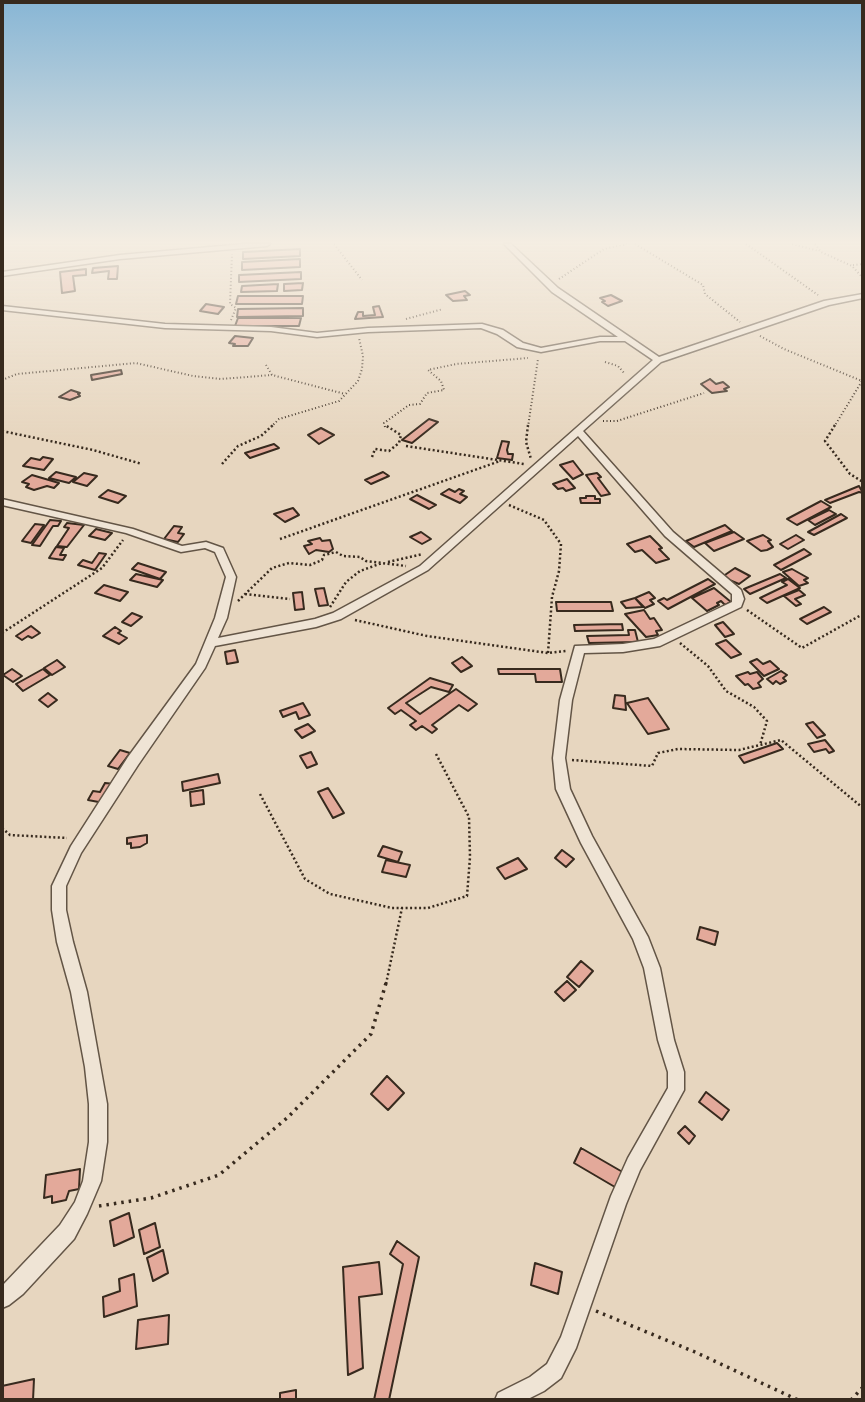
<!DOCTYPE html>
<html>
<head>
<meta charset="utf-8">
<style>
	body { margin:0 }
	#map { position:relative; width:865px; height:1402px; overflow:hidden; background:#e7d6bf; font-family:Alegreya,serif }
	canvas { display:block }
	.frame { position:absolute; inset:0; border:4px solid #372a1e; pointer-events:none }
</style>
</head>
<body>
<div id="map">
<canvas width="865" height="1402"></canvas>
<div class="frame"></div>
</div>
<script>
const context = document.querySelector('canvas').getContext('2d');
context.lineJoin = 'round';
function paint(path, color) { context.fillStyle = color; context.fill(path, 'evenodd'); }
const shape = rows => new Path2D(rows.map(r => 'M' + r).join(''));
function stroke(path, color, width, dash) { context.strokeStyle = color; context.lineWidth = width; context.lineCap = dash ? 'butt' : 'round'; context.setLineDash(dash || []); context.stroke(path); }
const building = shape([
	[300,249,300,256,243,259,243,252,300,249],
	[300,259,300,267,242,270,242,262,300,259],
	[118,266,117,279,108,279,109,271,92,273,93,268,118,266],
	[86,269,86,275,73,276,75,291,62,293,60,272,86,269],
	[301,272,301,279,239,282,239,275,301,272],
	[303,283,302,290,284,291,284,284,303,283],
	[278,284,277,291,241,292,242,286,278,284],
	[465,291,470,295,464,296,467,300,453,301,446,295,465,291],
	[611,295,622,301,608,306,602,302,605,301,600,298,611,295],
	[238,296,303,296,302,304,236,304,238,296],
	[206,304,224,307,218,314,200,311,206,304],
	[379,306,383,317,355,319,358,312,363,312,363,316,375,315,373,307,379,306],
	[303,308,303,316,237,317,238,309,303,308],
	[238,318,301,318,299,326,235,326,238,318],
	[235,336,253,338,248,346,233,346,235,344,229,343,235,336],
	[121,370,122,374,92,380,91,375,121,370],
	[710,379,716,384,723,382,729,387,724,389,727,391,712,393,701,384,710,379],
	[71,390,80,393,78,394,80,396,70,400,59,397,71,390],
	[429,419,438,422,412,443,402,440,429,419],
	[321,428,334,435,319,444,308,435,321,428],
	[502,441,509,442,507,450,508,454,513,454,512,460,497,458,502,441],
	[274,444,279,448,250,458,245,453,274,444],
	[43,457,53,459,44,470,23,466,31,458,40,460,43,457],
	[573,461,583,474,573,479,560,465,573,461],
	[56,472,76,477,69,483,49,478,56,472],
	[383,472,389,476,371,484,365,480,383,472],
	[84,473,97,476,87,486,73,482,84,473],
	[597,473,601,477,598,478,610,494,601,496,586,475,597,473],
	[32,475,59,483,54,488,47,486,34,490,26,487,29,484,22,482,32,475],
	[567,479,575,488,566,491,563,488,558,489,553,484,567,479],
	[859,486,863,493,859,492,830,503,825,500,859,486],
	[449,489,455,492,459,489,464,491,460,494,467,497,460,503,441,494,449,489],
	[108,490,126,496,118,503,99,497,108,490],
	[417,495,436,505,429,509,410,499,417,495],
	[586,496,595,496,595,499,600,499,600,503,581,503,580,498,586,498,586,496],
	[821,501,831,507,797,525,787,519,821,501],
	[293,508,299,515,285,522,274,514,293,508],
	[829,510,836,514,815,525,808,520,829,510],
	[841,514,847,518,814,535,808,532,841,514],
	[50,520,61,521,58,526,53,526,40,546,32,545,50,520],
	[67,523,84,525,67,547,57,546,69,528,64,527,67,523],
	[35,524,44,525,31,543,22,541,35,524],
	[725,525,732,531,694,547,686,541,725,525],
	[174,526,182,527,178,533,184,534,178,542,164,539,174,526],
	[96,529,112,533,105,540,89,536,96,529],
	[421,532,431,539,422,544,410,537,421,532],
	[734,532,744,539,714,551,705,543,734,532],
	[763,535,771,540,768,541,773,547,767,550,761,551,747,541,763,535],
	[796,535,804,540,788,549,780,544,796,535],
	[650,536,662,548,659,549,669,559,656,563,642,550,635,552,627,544,650,536],
	[320,538,322,541,330,540,333,549,329,552,316,550,309,554,304,546,312,544,308,541,320,538],
	[56,547,64,548,60,555,66,555,63,560,49,558,56,547],
	[804,549,811,554,781,570,774,565,804,549],
	[99,553,106,554,95,570,78,565,83,560,92,563,99,553],
	[138,563,166,572,160,579,132,569,138,563],
	[735,568,750,576,739,584,722,577,735,568],
	[792,569,808,578,804,580,808,583,799,586,783,572,792,569],
	[136,574,163,580,157,587,130,580,136,574],
	[780,574,786,578,750,594,744,589,780,574],
	[708,579,715,584,668,609,658,601,664,598,667,600,708,579],
	[788,579,800,588,767,603,760,598,787,585,782,582,788,579],
	[104,585,128,592,120,601,95,593,104,585],
	[324,588,328,605,319,606,315,589,324,588],
	[714,588,731,602,725,605,721,601,717,603,719,605,707,611,692,598,714,588],
	[799,590,805,595,795,599,801,604,796,606,784,596,799,590],
	[302,592,304,609,295,610,293,593,302,592],
	[649,592,655,598,650,600,654,604,645,608,635,598,649,592],
	[635,598,643,607,626,608,621,602,635,598],
	[556,602,611,602,613,611,557,611,556,602],
	[824,607,831,612,807,624,800,619,824,607],
	[644,610,650,619,654,618,662,630,656,631,658,635,646,637,625,614,644,610],
	[132,613,142,617,131,626,122,622,132,613],
	[723,622,734,634,725,637,715,625,723,622],
	[622,624,623,630,575,631,574,625,622,624],
	[31,626,40,633,32,638,28,636,22,640,16,636,31,626],
	[115,627,121,631,118,633,127,638,119,644,103,636,115,627],
	[628,630,635,630,638,642,589,643,587,636,629,635,628,630],
	[726,640,741,654,731,658,716,644,726,640],
	[235,650,238,662,227,664,225,652,235,650],
	[462,657,472,666,461,672,452,663,462,657],
	[757,659,763,664,770,661,779,669,764,676,750,662,757,659],
	[57,660,65,667,52,675,44,668,57,660],
	[12,669,22,676,13,682,3,675,12,669],
	[43,669,50,675,23,691,16,684,43,669],
	[498,669,560,669,562,682,536,682,535,674,499,674,498,669],
	[781,671,787,675,783,678,786,681,780,684,776,681,773,684,767,679,781,671],
	[748,672,750,674,757,672,763,679,758,683,761,687,753,689,748,684,745,685,736,676,748,672],
	[430,678,453,685,449,692,431,687,406,703,420,714,456,689,477,704,468,711,459,705,432,725,437,729,432,733,422,726,416,730,410,725,416,721,401,710,395,714,388,708,430,678],
	[48,693,57,700,48,707,39,700,48,693],
	[615,695,625,696,626,710,613,708,615,695],
	[648,698,669,729,648,734,627,703,648,698],
	[303,703,310,715,299,719,296,712,283,717,280,711,303,703],
	[813,722,825,735,817,738,806,724,813,722],
	[308,724,315,731,302,738,295,730,308,724],
	[825,740,834,751,829,753,826,749,814,752,808,744,825,740],
	[777,743,783,749,744,763,739,756,777,743],
	[120,750,130,753,118,769,108,766,120,750],
	[311,752,317,764,307,768,300,756,311,752],
	[218,774,220,783,183,791,182,782,218,774],
	[105,783,115,784,104,803,88,800,93,791,100,792,105,783],
	[328,788,344,813,333,818,318,792,328,788],
	[203,790,204,804,191,806,190,792,203,790],
	[147,835,147,843,140,847,131,848,131,843,127,844,127,838,147,835],
	[383,846,402,852,398,862,378,856,383,846],
	[562,850,574,859,566,867,555,858,562,850],
	[518,858,527,869,505,879,497,868,518,858],
	[386,860,410,865,406,877,382,872,386,860],
	[700,927,718,932,715,945,697,939,700,927],
	[581,961,593,971,579,987,567,977,581,961],
	[567,981,576,990,564,1001,555,992,567,981],
	[387,1076,404,1093,388,1110,371,1094,387,1076],
	[706,1092,729,1110,722,1120,699,1102,706,1092],
	[685,1126,695,1136,689,1144,678,1133,685,1126],
	[581,1148,626,1174,620,1190,574,1163,581,1148],
	[80,1169,79,1189,69,1191,66,1200,52,1203,52,1196,44,1198,46,1175,80,1169],
	[129,1213,134,1237,114,1246,110,1221,129,1213],
	[155,1223,160,1247,144,1254,139,1230,155,1223],
	[397,1241,419,1257,389,1400,374,1400,403,1264,390,1254,397,1241],
	[163,1250,168,1273,153,1281,147,1258,163,1250],
	[379,1262,382,1294,359,1297,363,1368,348,1375,343,1267,379,1262],
	[535,1263,562,1272,558,1294,531,1285,535,1263],
	[134,1274,137,1306,104,1317,103,1297,120,1291,119,1279,134,1274],
	[169,1315,168,1344,136,1349,138,1320,169,1315],
	[34,1379,33,1400,2,1400,2,1386,34,1379],
	[296,1390,296,1400,280,1400,280,1393,296,1390]
]);
const pathFar2 = shape([
	[334,244,362,280],
	[635,244,703,285,705,294,740,322],
	[746,244,818,295],
	[792,244,819,251],
	[815,244,821,252,852,266,863,278],
	[853,265,863,264],
	[559,279,604,249,627,244],
	[406,319,443,309],
	[231,320,236,308,230,304,232,254],
	[760,336,784,349,862,381,834,427],
	[605,362,618,366,625,374],
	[266,365,272,375,345,394],
	[2,380,17,374,136,363,193,376,221,379,272,375],
	[603,421,617,421,704,393],
	[271,427,279,419,339,401,358,381,362,369,363,356,359,338],
	[385,427,384,423,409,405,420,404,427,393,444,390,441,381,428,370,456,364,528,358],
	[528,427,538,359]
]);
const pathFar1 = shape([
	[528,425,526,442,531,459],
	[835,425,825,441,850,474,863,482],
	[2,431,93,450,142,464],
	[406,446,524,464],
	[372,457,375,449,389,451,399,443,401,435,385,425],
	[222,464,238,446,261,436,273,425],
	[509,505,544,520,561,544,559,571,552,597,548,653],
	[280,539,500,461],
	[388,562,423,554],
	[245,594,290,599],
	[238,601,272,568,289,563,310,565,322,560,324,555,336,552,343,556,360,557,366,561,406,566],
	[330,607,346,582,360,571,382,563],
	[747,610,802,648,863,614],
	[355,620,427,636,548,653,566,651],
	[2,633,102,568,123,540],
	[680,643,708,666,726,691,754,707,767,721,760,745],
	[572,760,652,766,658,753,678,749,739,750,781,740,863,808],
	[260,794,305,879,330,894,392,908,428,908,467,896,470,857,469,817,436,754],
	[2,828,10,835,67,838],
	[386,984,402,908]
]);
const path = shape([
	[99,1206,151,1198,219,1175,287,1118,371,1034,386,983],
	[596,1311,695,1352,798,1400],
	[851,1400,863,1387]
]);
const minor = shape([
	[244,244,270,244,267,246,120,259,2,276,2,272,120,255,244,244],
	[504,244,511,244,558,288,659,357,824,301,863,294,863,298,829,305,661,362,583,431,673,532,741,590,744,599,741,607,660,646,623,652,584,653,572,700,565,758,570,789,592,836,648,937,660,968,674,1040,684,1072,684,1090,640,1170,626,1204,576,1348,561,1378,544,1391,526,1400,495,1400,498,1393,530,1377,547,1364,561,1337,611,1196,628,1158,668,1088,668,1072,658,1040,644,968,633,939,581,843,556,789,553,758,560,700,575,646,623,644,654,639,732,602,732,594,665,536,578,436,428,570,341,619,316,627,215,646,205,668,138,765,81,853,66,886,66,910,73,942,87,992,107,1104,107,1142,101,1181,87,1214,74,1239,23,1294,9,1305,2,1308,2,1286,60,1225,75,1202,83,1181,89,1142,89,1104,85,1067,71,992,57,942,52,910,52,886,71,846,128,757,196,664,215,618,226,577,215,552,205,548,181,552,126,533,2,505,2,499,133,529,182,546,206,542,223,548,236,577,227,618,218,638,315,619,333,613,420,566,653,360,625,341,600,341,541,352,517,347,497,334,481,328,368,332,317,337,271,331,165,328,2,310,2,306,165,324,271,327,317,333,368,328,482,324,503,330,523,343,541,348,600,337,618,337,552,292,504,244]
]);
paint(building, '#e3a99a');
stroke(building, '#372a1e', 2);
stroke(minor, '#635546', 3);
stroke(pathFar2, '#372a1e', 2, [1, 2.5]);
stroke(pathFar1, '#372a1e', 2.5, [2, 2.5]);
stroke(path, '#372a1e', 3.5, [2.5, 5]);
paint(minor, '#efe4d5');
const sky = context.createLinearGradient(0, 0, 0, 440);
sky.addColorStop(0, '#88b6d5');
sky.addColorStop(0.55, '#f4ede2');
sky.addColorStop(1, '#f4ede200');
context.fillStyle = sky;
context.fillRect(0, 0, 865, 440);
</script>
</body>
</html>
